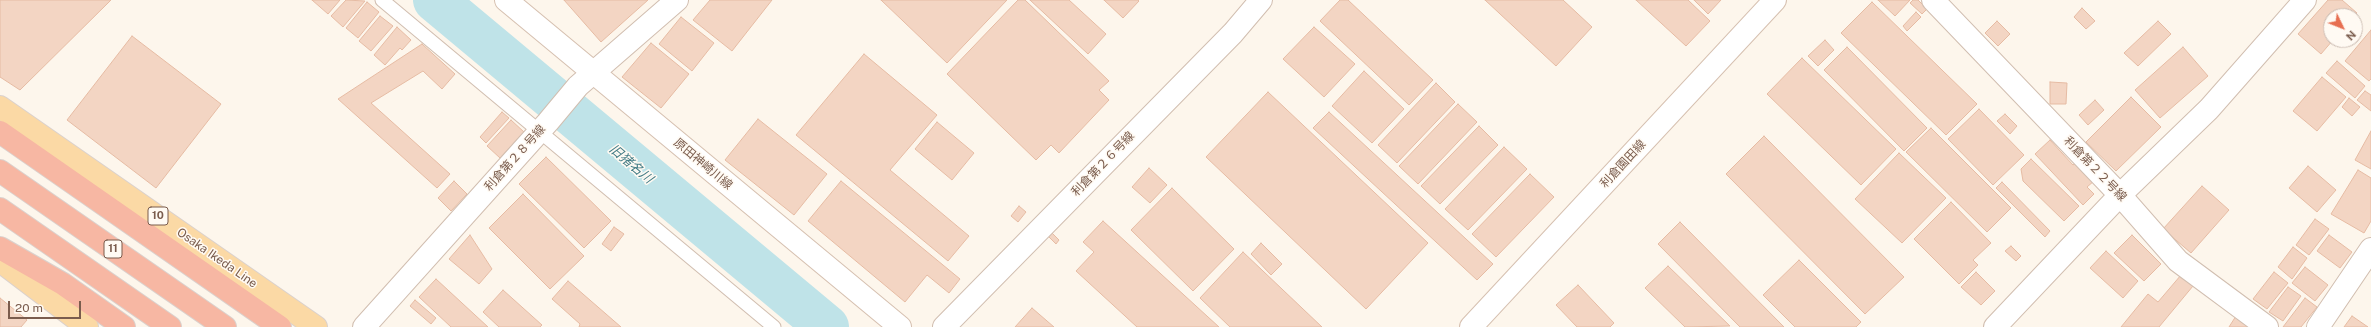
<!DOCTYPE html>
<html>
<head>
<meta charset="utf-8">
<style>
	body { margin:0 }
	#map { position:relative; width:2371px; height:327px; overflow:hidden; background:#fdf6ec; font-family:"Public Sans",sans-serif }
	canvas { display:block }
	.north { position:absolute; left:2323px; top:8px; width:40px; height:40px; box-sizing:border-box; background:#fffaf3; border:1px solid #cabbb1; border-radius:50%; rotate:133deg; font-size:11px; font-weight:700; line-height:16px; text-align:center; color:#7a5c4d }
	.north::after { content:''; display:block; margin:auto; width:14px; height:18px; background:#e76f51; clip-path:polygon(50% 0,100% 100%,50% 72%,0 100%) }
	.scale { position:absolute; left:8px; top:301px; width:73px; height:18px; box-sizing:border-box; border:2px solid #7a5c4d; border-top:0; padding-left:5px; font-size:12px; line-height:14px; white-space:nowrap; color:#7a5c4d; -webkit-text-stroke:3px #fffaf3; paint-order:stroke }
</style>
</head>
<body>
<div id="map">
<canvas width="2371" height="327"></canvas>
<div class="north">N</div>
<div class="scale">20 m</div>
</div>
<script>
const context = document.querySelector('canvas').getContext('2d');
context.lineJoin = 'round';
const shape = rows => new Path2D(rows.map(r => 'M' + r).join(''));
function stroke(path, color, width, dash) { context.strokeStyle = color; context.lineWidth = width; context.lineCap = dash ? 'butt' : 'round'; context.setLineDash(dash || []); context.stroke(path); }
function paint(path, color) { context.fillStyle = color; context.fill(path, 'evenodd'); }
function write(font, color, halo, rows, align = 'center') {
  context.font = font + ' "Public Sans","Noto Sans JP",sans-serif'; context.lineWidth = 3; context.setLineDash([]); context.textBaseline = 'middle'; context.strokeStyle = halo; context.fillStyle = color; for (const [text, x, y, turn = 0] of rows) {
    context.save(); context.translate(x, y); context.rotate((+turn || 0) * Math.PI / 180); context.textAlign = isNaN(turn) ? turn : align; if (halo) context.strokeText(text, 0, 0); context.fillText(text, 0, 0); context.restore();
  }
}
const river = shape([
	[435,0,827,327]
]);
const building = shape([
	[0,0,111,0,20,90,0,77,0,0],
	[312,0,340,0,328,14,312,0],
	[346,0,365,1,343,27,331,16,346,0],
	[564,0,648,0,601,42,564,0],
	[710,0,772,0,732,51,693,20,710,0],
	[881,0,1007,0,947,63,881,0],
	[1018,0,1025,0,1109,81,1099,90,1109,100,1059,153,1051,145,1036,160,947,74,1018,0],
	[1030,0,1069,0,1106,34,1088,54,1030,0],
	[1104,0,1138,0,1139,1,1123,18,1104,0],
	[1340,0,1348,0,1433,80,1409,105,1320,21,1340,0],
	[1485,0,1563,0,1592,27,1556,66,1485,0],
	[1636,0,1688,0,1710,21,1686,46,1636,0],
	[1694,0,1721,0,1708,14,1694,0],
	[1878,0,1910,0,1895,16,1878,0],
	[1913,0,1918,0,1927,9,1922,14,1910,3,1913,0],
	[2328,0,2342,0,2357,13,2354,16,2331,16,2331,40,2333,40,2321,54,2298,34,2328,0],
	[367,2,379,12,358,38,346,28,367,2],
	[1872,2,1977,104,1946,135,1841,33,1872,2],
	[2082,8,2095,21,2086,29,2074,17,2082,8],
	[1916,12,1921,17,1907,31,1903,26,1916,12],
	[380,16,393,26,371,51,359,41,380,16],
	[681,17,714,43,692,71,659,44,681,17],
	[1997,21,2010,34,1998,46,1985,33,1997,21],
	[2158,21,2171,34,2138,66,2124,53,2158,21],
	[397,27,411,40,402,50,400,48,385,65,374,55,397,27],
	[1314,27,1355,64,1324,97,1283,59,1314,27],
	[2371,30,2371,79,2369,81,2345,61,2371,30],
	[132,36,221,104,156,188,67,120,132,36],
	[1825,40,1834,50,1818,66,1808,56,1825,40],
	[651,43,689,74,661,108,622,77,651,43],
	[422,44,455,74,442,89,423,71,371,103,450,174,437,188,338,99,422,44],
	[1847,47,1927,128,1904,151,1824,70,1847,47],
	[2183,47,2208,76,2160,118,2135,90,2183,47],
	[864,54,937,115,890,170,969,236,948,261,796,135,864,54],
	[1802,58,1896,149,1861,185,1767,94,1802,58],
	[2337,61,2365,86,2355,98,2326,73,2337,61],
	[1364,71,1404,109,1372,143,1332,106,1364,71],
	[2322,77,2346,97,2317,131,2293,111,2322,77],
	[2050,82,2067,83,2066,104,2050,104,2050,82],
	[1436,83,1455,102,1397,163,1378,145,1436,83],
	[2365,91,2371,95,2371,111,2357,100,2365,91],
	[1268,92,1428,243,1366,309,1206,157,1268,92],
	[2131,97,2161,127,2116,171,2086,142,2131,97],
	[2349,98,2360,107,2352,116,2342,107,2349,98],
	[2095,100,2104,110,2088,125,2079,115,2095,100],
	[1458,104,1477,122,1418,184,1399,166,1458,104],
	[1979,109,2024,155,1993,185,1948,139,1979,109],
	[502,112,509,118,486,143,480,137,502,112],
	[1329,112,1493,264,1477,280,1313,128,1329,112],
	[2005,114,2017,126,2010,134,1997,121,2005,114],
	[758,119,827,174,794,215,725,160,758,119],
	[511,120,524,132,500,158,487,146,511,120],
	[937,122,974,153,952,180,915,149,937,122],
	[1479,126,1498,145,1440,204,1421,186,1479,126],
	[1931,128,2011,208,1987,232,1906,152,1931,128],
	[2371,131,2371,169,2355,160,2371,131],
	[1764,136,1904,277,1865,314,1726,174,1764,136],
	[2050,140,2073,165,2077,162,2094,181,2087,187,2094,194,2083,205,2035,154,2050,140],
	[1504,147,1527,169,1468,230,1445,209,1504,147],
	[1899,153,1946,198,1902,243,1855,199,1899,153],
	[546,157,611,221,584,248,519,184,546,157],
	[2031,159,2079,206,2064,221,2023,181,2021,169,2031,159],
	[2308,166,2336,190,2317,212,2289,188,2308,166],
	[1149,168,1167,185,1150,203,1132,187,1149,168],
	[2358,170,2371,178,2371,221,2364,233,2331,214,2358,170],
	[1530,174,1554,197,1496,257,1472,234,1530,174],
	[454,181,467,194,451,211,438,198,454,181],
	[841,181,960,279,949,293,927,275,905,302,808,221,841,181],
	[2002,182,2050,231,2045,237,1996,188,2002,182],
	[2202,186,2229,210,2191,253,2163,229,2202,186],
	[1172,188,1234,249,1193,291,1131,230,1172,188],
	[523,194,584,256,550,289,489,228,523,194],
	[1951,202,1991,243,1973,260,1978,265,1959,284,1914,239,1951,202],
	[1019,206,1026,212,1018,222,1011,216,1019,206],
	[2315,219,2329,229,2309,255,2296,245,2315,219],
	[1103,221,1219,327,1137,327,1076,271,1094,252,1083,242,1103,221],
	[1680,222,1784,327,1740,327,1658,244,1680,222],
	[614,227,624,234,611,251,602,244,614,227],
	[1051,232,1059,240,1056,244,1048,236,1051,232],
	[470,235,492,269,479,284,449,259,470,235],
	[2132,235,2161,264,2144,281,2114,253,2132,235],
	[2329,235,2352,252,2340,268,2317,251,2329,235],
	[1261,243,1282,264,1271,275,1251,254,1261,243],
	[2011,246,2021,256,2016,261,2005,251,2011,246],
	[2293,247,2307,258,2292,279,2278,267,2293,247],
	[2106,251,2138,281,2123,298,2090,268,2106,251],
	[1243,252,1322,327,1230,327,1200,298,1243,252],
	[1799,260,1861,322,1856,327,1795,327,1763,295,1799,260],
	[1668,266,1730,326,1685,327,1645,288,1668,266],
	[2305,267,2328,285,2315,301,2292,283,2305,267],
	[1976,272,1995,291,1981,305,1961,287,1976,272],
	[2274,272,2288,283,2267,309,2253,299,2274,272],
	[2181,275,2193,286,2159,327,2121,327,2148,294,2158,302,2181,275],
	[436,279,488,327,451,327,419,297,436,279],
	[568,281,621,327,579,327,580,324,552,299,568,281],
	[1578,285,1614,323,1610,327,1577,327,1556,305,1578,285],
	[2288,287,2301,296,2283,321,2269,312,2288,287],
	[503,290,542,325,540,327,499,327,483,312,503,290],
	[0,298,27,320,21,327,0,327,0,298],
	[2305,298,2317,307,2301,327,2283,327,2305,298],
	[415,300,436,318,431,324,410,306,415,300],
	[1032,308,1054,327,1015,327,1032,308],
	[2236,316,2251,327,2229,327,2236,316],
	[2352,316,2368,327,2344,327,2352,316]
]);
const lane = shape([
	[382,0,774,327]
]);
const street = shape([
	[1933,0,2120,195,2178,261,2267,327],
	[364,327,548,122,578,86,677,0],
	[944,327,1233,33,1261,0],
	[1995,327,2120,195,2209,109,2305,0],
	[2318,327,2371,249]
]);
const secondary = shape([
	[506,0,900,327],
	[1471,327,1775,0]
]);
const primary = shape([
	[0,107,316,327],
	[0,261,87,327]
]);
const highway = shape([
	[0,132,280,327],
	[0,171,225,327],
	[0,209,170,327],
	[0,248,63,284,124,327]
]);
const shields = [
	[158,216,20],
	[113,249,18]
];
const shieldNames = [
	["10",158,216],
	["11",113,249]
];
const streetNames = [
	["利倉第２８号線",515,158,-48],
	["原田神崎川線",703,164,40],
	["利倉第２６号線",1103,164,-46],
	["利倉園田線",1623,164,-47],
	["利倉第２２号線",2095,169,46],
	["Osaka Ikeda Line",217,258,35]
];
const waterNames = [
	["旧猪名川",631,164,40]
];
stroke(river, '#bfe3e8', 44);
paint(building, '#f3d5c3');
stroke(building, '#e6bba3', 1);
stroke(lane, '#d1beb0', 15);
stroke(street, '#d1beb0', 24);
stroke(secondary, '#d6c0b0', 24);
stroke(primary, '#dad1cd', 24);
stroke(highway, '#dad1cd', 24);
stroke(lane, '#fff', 13);
stroke(street, '#fff', 22);
stroke(secondary, '#fff', 22);
stroke(primary, '#fbd9a5', 22);
stroke(highway, '#f7b7a3', 22);
for (const [x, y, w] of shields) { const box = new Path2D(); box.roundRect(x - w / 2, y - 9, w, 18, 3); context.fillStyle = '#fffaf3'; context.fill(box); stroke(box, '#7a5c4d', 1); }
write('bold 11px', '#7a5c4d', null, shieldNames);
write('12px', '#7a5c4d', '#fffaf3', streetNames);
write('italic 13px', '#437c86', '#fffaf3', waterNames);
</script>
</body>
</html>
